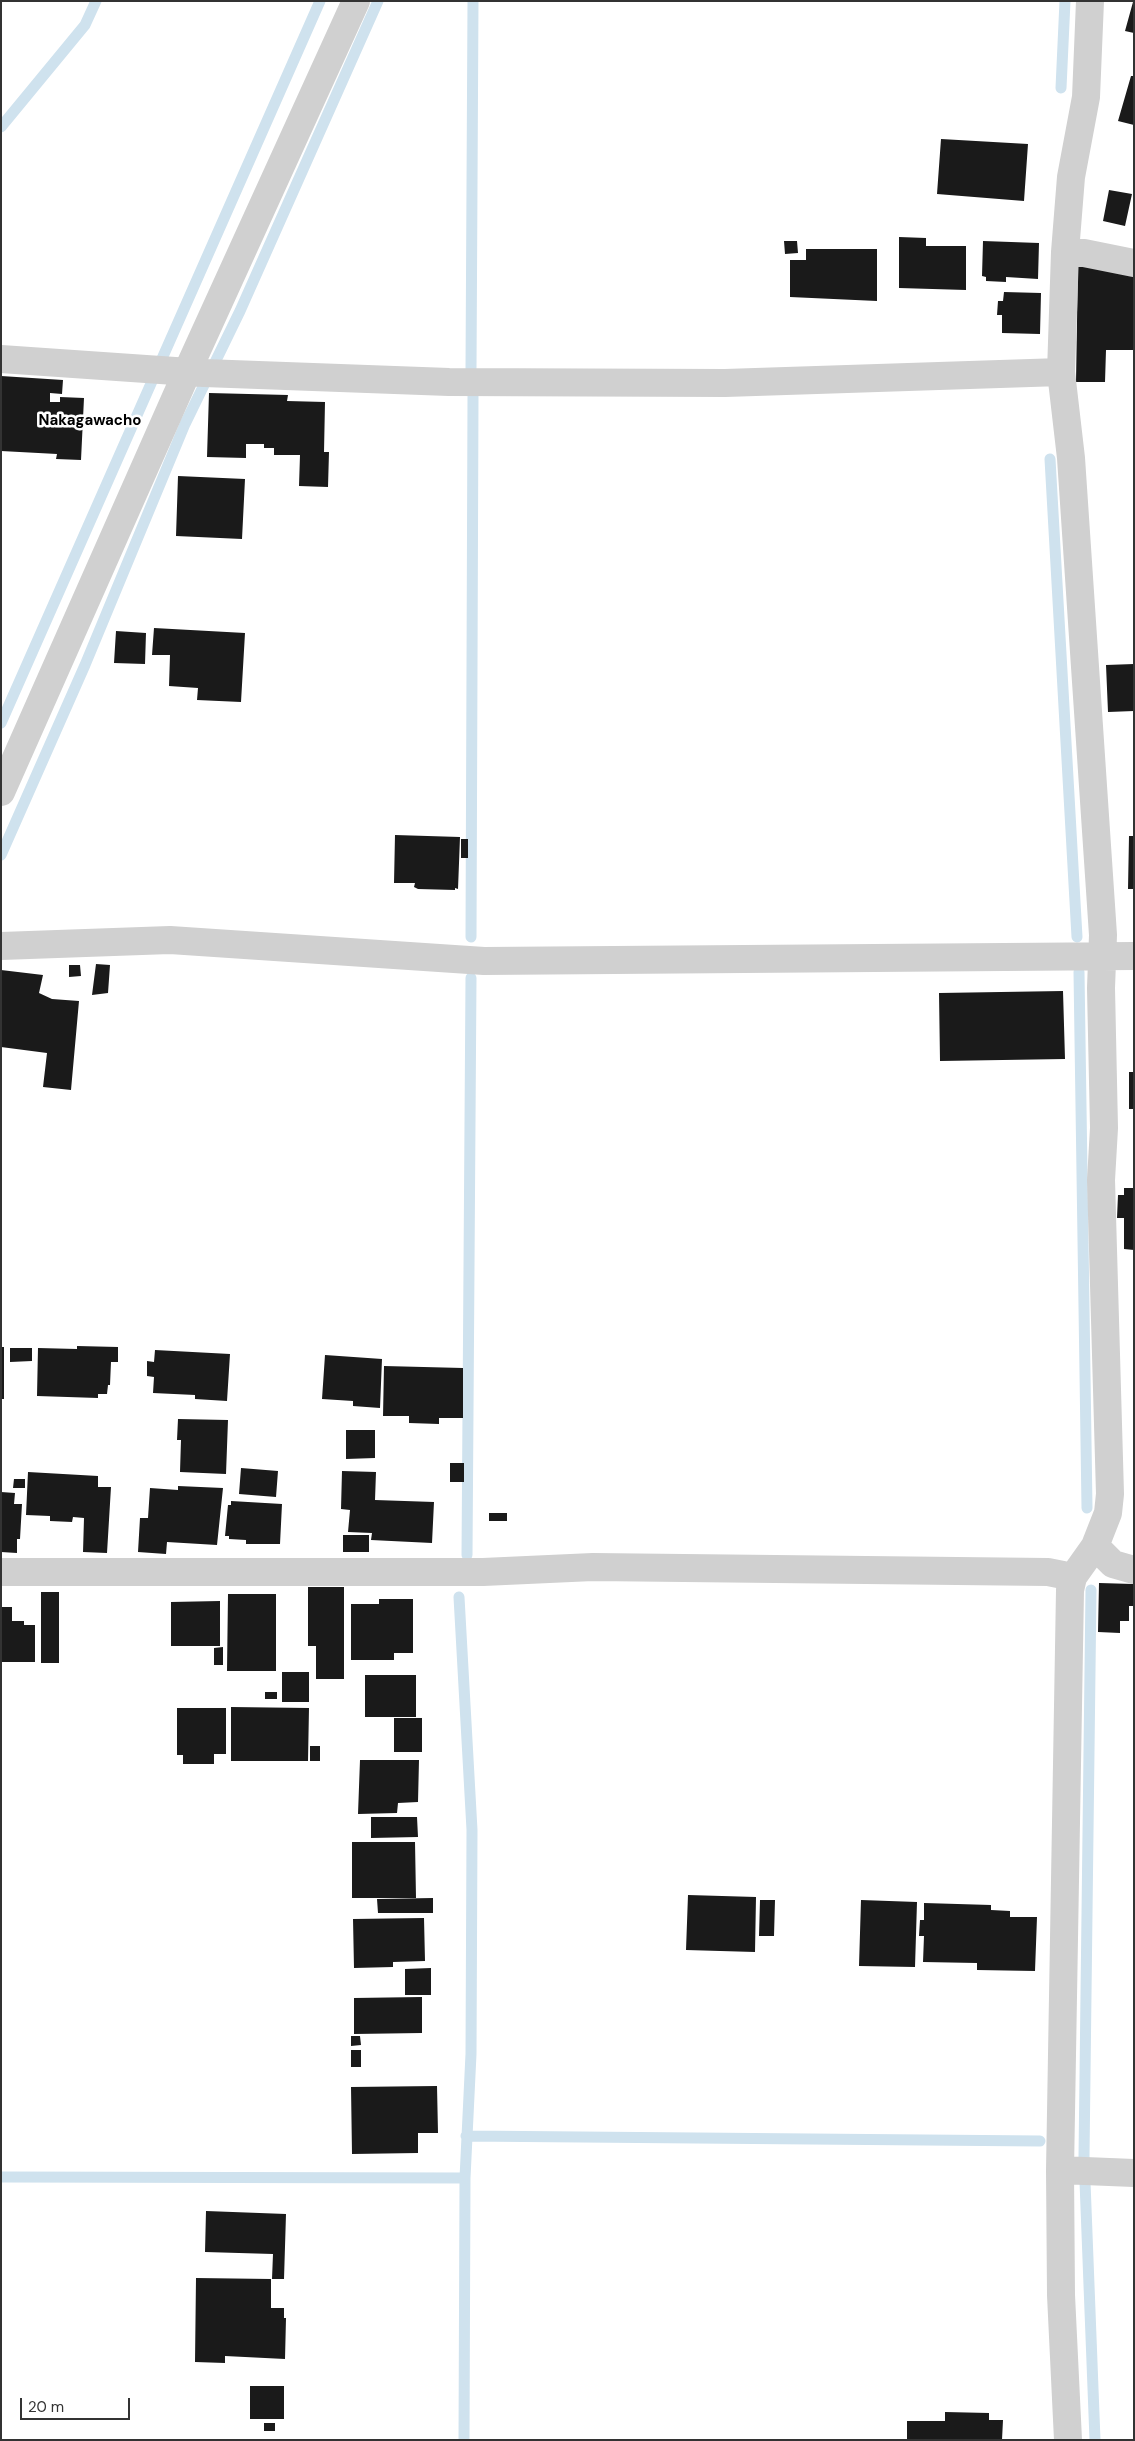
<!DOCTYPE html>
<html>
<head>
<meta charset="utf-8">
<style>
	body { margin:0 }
	#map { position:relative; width:1135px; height:2441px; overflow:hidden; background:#fff; font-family:"DM Sans",sans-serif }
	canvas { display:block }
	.frame { position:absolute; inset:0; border:2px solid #333; pointer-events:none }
	.scale { position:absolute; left:20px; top:2398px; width:110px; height:22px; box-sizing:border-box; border:2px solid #333; border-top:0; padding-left:6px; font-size:15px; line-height:18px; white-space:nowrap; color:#333; -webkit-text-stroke:4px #fff; paint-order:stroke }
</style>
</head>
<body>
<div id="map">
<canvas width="1135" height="2441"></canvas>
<div class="frame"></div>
<div class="scale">20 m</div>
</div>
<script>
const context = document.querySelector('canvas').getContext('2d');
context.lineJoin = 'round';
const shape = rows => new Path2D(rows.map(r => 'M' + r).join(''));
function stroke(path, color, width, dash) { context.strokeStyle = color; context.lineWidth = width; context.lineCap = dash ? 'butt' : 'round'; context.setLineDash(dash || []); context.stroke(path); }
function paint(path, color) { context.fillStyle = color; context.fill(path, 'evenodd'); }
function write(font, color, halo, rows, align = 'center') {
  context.font = font + ' "DM Sans",sans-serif'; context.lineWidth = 5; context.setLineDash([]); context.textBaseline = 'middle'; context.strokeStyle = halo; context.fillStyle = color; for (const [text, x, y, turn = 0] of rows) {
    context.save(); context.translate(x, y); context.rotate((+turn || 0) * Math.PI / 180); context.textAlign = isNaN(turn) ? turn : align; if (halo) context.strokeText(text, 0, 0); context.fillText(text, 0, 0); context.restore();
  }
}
const stream = shape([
	[1061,88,1065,1],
	[1,127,85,25,96,1],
	[471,369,473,1],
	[1050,459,1077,937],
	[1,723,320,1],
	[1,855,85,665,185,424,240,311,378,1],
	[471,937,473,396],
	[1079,972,1087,1508],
	[467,1555,471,978],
	[1091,1590,1084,2156,1095,2440],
	[459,1597,472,1830,471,2054,465,2178,464,2440],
	[466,2136,1040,2141],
	[1,2177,465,2178]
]);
const building = shape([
	[1133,2,1134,2,1134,33,1125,31],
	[1131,76,1134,76,1134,125,1118,121],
	[941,139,1028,144,1024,201,937,194],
	[1109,190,1132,194,1125,226,1103,221],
	[899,237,926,238,926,246,966,246,966,290,899,288],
	[784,241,797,241,798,253,785,254],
	[983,241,1039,243,1038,279,1006,277,1006,282,986,281,986,277,982,276],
	[806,249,877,249,877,301,790,297,790,260,806,260],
	[1078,262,1134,269,1134,350,1106,350,1105,382,1076,382],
	[1004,292,1041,293,1040,334,1002,333,1002,315,997,315,998,301,1003,301],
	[1,376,63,380,62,394,50,393,50,402,60,402,60,397,84,398,81,460,56,459,57,454,1,451],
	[209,393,288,395,287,401,325,402,324,452,329,452,328,487,299,486,300,455,274,455,274,448,264,448,264,444,246,444,246,458,207,457],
	[178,476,245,479,242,539,176,536],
	[154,628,245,633,241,702,197,700,198,688,169,686,170,655,152,655],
	[116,631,146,633,145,664,114,663],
	[1134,664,1134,711,1108,712,1106,665],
	[395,835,460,837,458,889,455,888,455,890,418,889,414,887,415,883,394,883],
	[1129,836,1134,836,1134,889,1128,889],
	[461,839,468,839,468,858,461,858],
	[96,964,110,965,108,993,92,995],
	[69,965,80,965,81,976,69,977],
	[1,970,43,975,39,993,52,999,79,1001,71,1090,43,1087,47,1053,1,1047],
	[1063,991,1065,1059,940,1061,939,993],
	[1129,1072,1134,1072,1134,1109,1129,1109],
	[1124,1188,1134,1188,1134,1250,1124,1249,1124,1218,1117,1218,1118,1195,1124,1195],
	[77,1346,118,1347,118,1362,111,1362,110,1385,108,1385,107,1394,98,1394,98,1398,37,1396,38,1348,77,1349],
	[1,1347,4,1347,4,1399,1,1399],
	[10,1348,32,1348,32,1361,10,1362],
	[155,1350,230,1354,227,1401,195,1399,195,1395,153,1393,154,1377,147,1376,147,1361,154,1362],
	[325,1355,382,1359,380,1408,353,1406,353,1401,322,1399],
	[384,1366,463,1368,463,1418,439,1418,439,1424,409,1423,409,1416,383,1416],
	[178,1419,228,1420,226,1474,180,1472,181,1440,177,1440],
	[346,1430,375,1430,375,1458,346,1459],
	[450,1463,464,1463,464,1482,450,1482],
	[241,1468,278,1471,276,1497,239,1494],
	[342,1471,376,1472,375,1500,434,1502,432,1543,371,1540,372,1533,348,1532,350,1510,341,1509],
	[28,1472,98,1476,98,1487,111,1487,107,1553,83,1552,84,1518,73,1517,72,1522,50,1521,50,1516,26,1515],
	[14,1479,25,1479,25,1488,13,1488],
	[178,1486,223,1488,217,1545,167,1542,166,1554,138,1552,140,1518,148,1518,150,1488,178,1490],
	[1,1492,15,1493,14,1504,22,1504,20,1539,17,1539,17,1553,1,1552],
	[231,1501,282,1504,280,1544,246,1544,246,1540,229,1539,229,1536,225,1536,228,1505,231,1505],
	[489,1513,507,1513,507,1521,489,1521],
	[343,1535,369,1535,369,1552,343,1552],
	[1099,1583,1133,1584,1133,1606,1129,1606,1129,1621,1120,1621,1120,1633,1098,1632],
	[308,1587,344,1587,344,1679,316,1679,316,1646,308,1646],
	[41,1592,59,1592,59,1663,41,1663],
	[228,1594,276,1594,276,1671,227,1671],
	[379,1599,413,1599,413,1653,394,1653,394,1660,351,1660,351,1604,379,1604],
	[220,1601,220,1646,171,1646,171,1602],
	[1,1607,12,1607,12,1621,24,1621,24,1625,35,1625,35,1662,1,1662],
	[223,1647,223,1665,214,1665,214,1648],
	[282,1672,309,1672,309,1702,282,1702],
	[365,1675,416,1675,416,1717,365,1717],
	[265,1692,277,1692,277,1699,265,1699],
	[231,1707,309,1708,308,1761,231,1761],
	[177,1708,226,1708,226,1754,214,1754,214,1764,183,1764,183,1755,177,1755],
	[394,1718,422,1718,422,1752,394,1752],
	[310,1746,320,1746,320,1761,310,1761],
	[360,1760,419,1760,418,1802,398,1803,397,1813,358,1814],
	[371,1817,417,1817,418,1837,371,1838],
	[352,1842,415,1842,416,1898,352,1898],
	[688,1895,756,1897,755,1952,686,1950],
	[433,1898,433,1913,378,1913,377,1899],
	[760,1900,775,1900,774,1936,759,1936],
	[861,1900,917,1902,915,1967,859,1966],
	[924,1903,991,1905,991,1910,1010,1911,1010,1917,1037,1917,1035,1971,977,1970,977,1963,923,1962,924,1936,919,1936,920,1920,924,1920],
	[424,1918,425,1961,393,1962,393,1967,354,1968,353,1919],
	[431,1968,431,1995,405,1995,405,1969],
	[422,1997,422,2033,354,2034,354,1998],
	[351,2036,360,2036,361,2045,351,2046],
	[351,2050,361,2050,361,2067,351,2067],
	[437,2086,438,2133,418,2133,418,2153,352,2154,351,2087],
	[206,2211,286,2214,284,2279,272,2279,273,2254,205,2252],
	[196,2278,271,2279,271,2308,284,2308,284,2318,286,2318,285,2359,225,2356,225,2363,195,2362],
	[250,2386,284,2386,284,2419,250,2419],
	[945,2412,989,2413,989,2420,1003,2420,1002,2440,907,2440,907,2421,945,2421],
	[264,2423,275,2423,275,2431,264,2431]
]);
const minor = shape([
	[1065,252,1084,253,1134,263],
	[1,359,204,373,449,382,725,383,1061,372],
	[1,792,187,372,356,1],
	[1,946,170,940,484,961,1134,956],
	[1095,1546,1113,1564,1134,1570],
	[1,1572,483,1572,593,1567,1048,1572,1073,1577],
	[1060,2170,1134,2173],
	[1068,2440,1061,2295,1060,2170,1070,1590,1073,1577,1095,1546,1108,1513,1110,1494,1101,1180,1104,1128,1101,988,1103,935,1071,458,1061,372,1065,252,1071,177,1086,97,1090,1]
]);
const neighbourhoodNames = [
	["Nakagawacho",90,421]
];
stroke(stream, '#cfe2ee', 11);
paint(building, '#1a1a1a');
stroke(minor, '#d0d0d0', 28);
write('bold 15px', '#000', '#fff', neighbourhoodNames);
</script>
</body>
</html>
